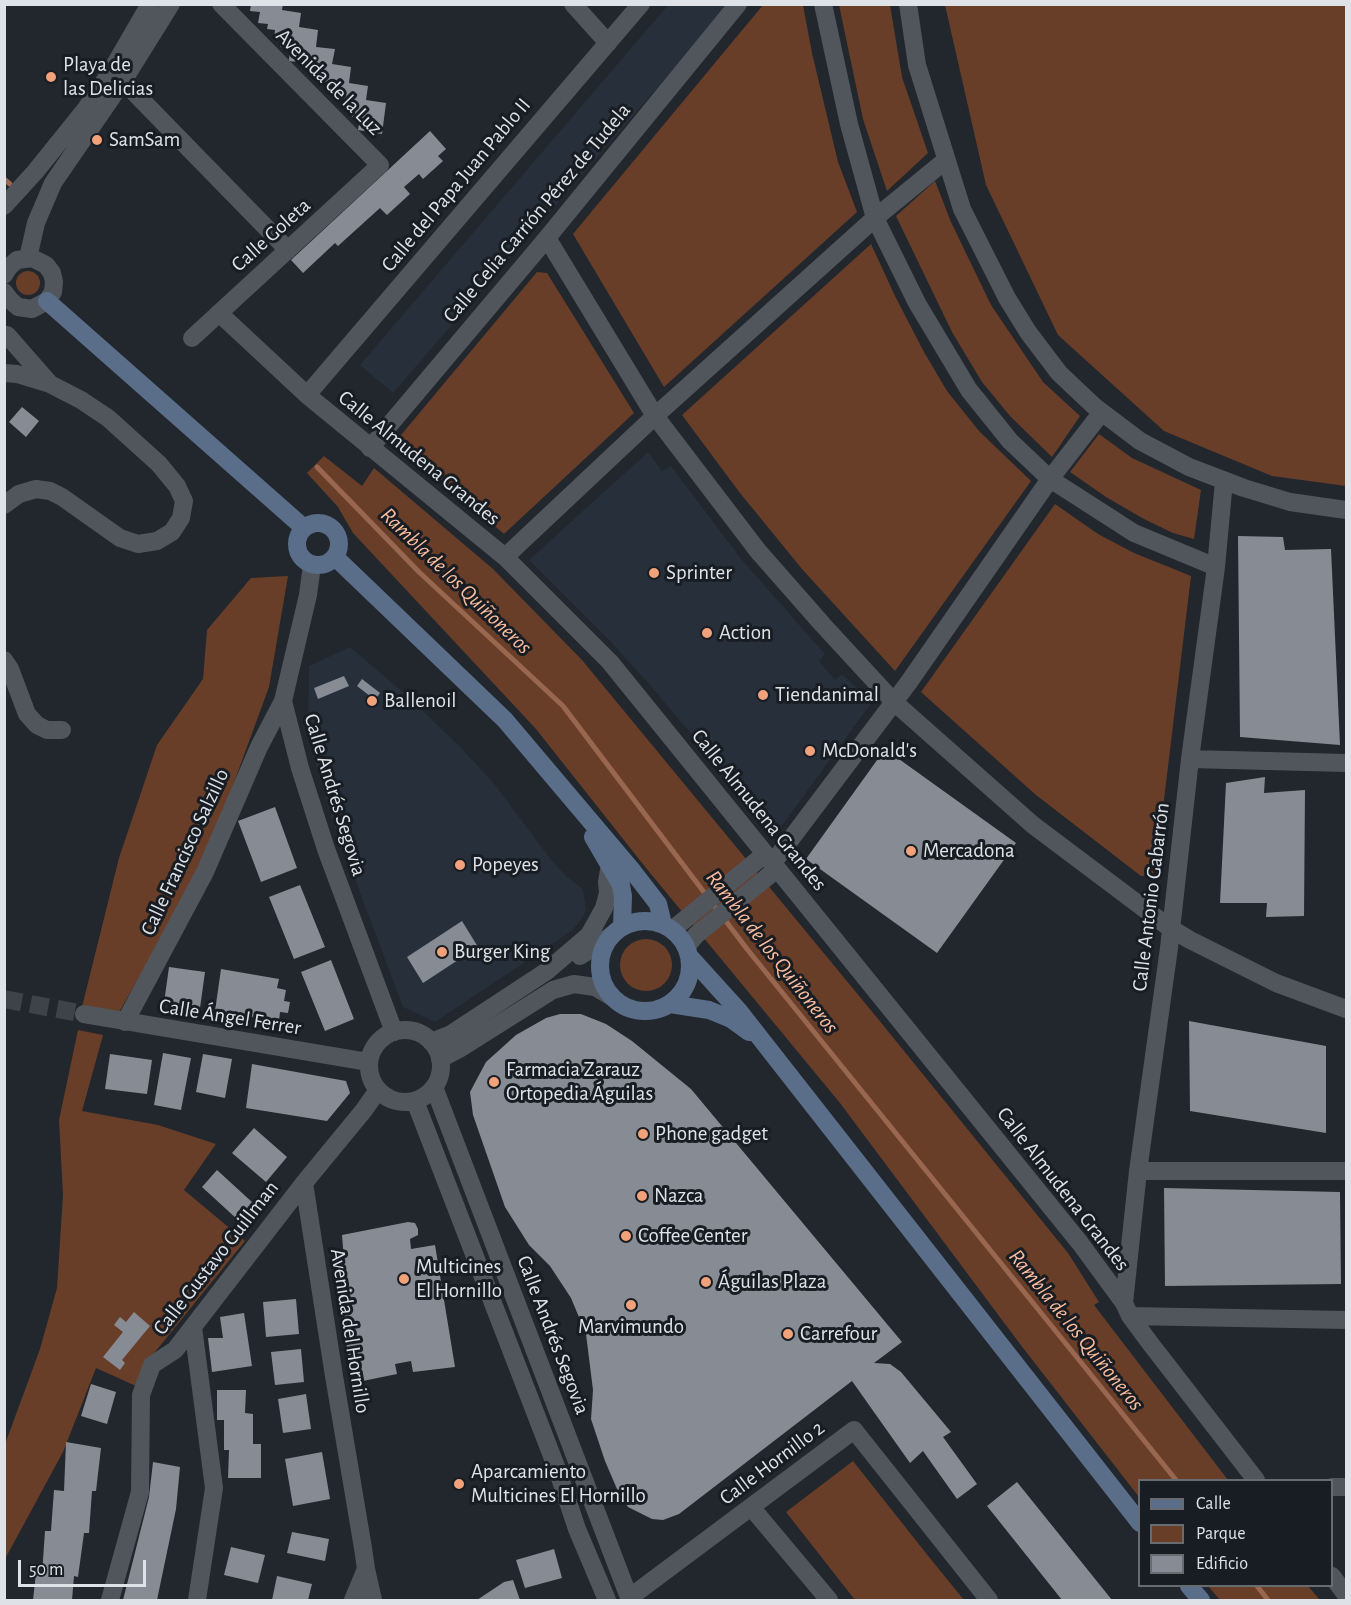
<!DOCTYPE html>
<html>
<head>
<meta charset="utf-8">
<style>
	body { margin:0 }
	#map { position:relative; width:1351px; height:1605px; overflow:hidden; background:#22262d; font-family:"Alegreya Sans",sans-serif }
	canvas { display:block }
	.frame { position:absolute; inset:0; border:6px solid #dfe2e6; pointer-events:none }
	.legend { position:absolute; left:1138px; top:1479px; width:195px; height:108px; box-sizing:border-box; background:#181d23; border:2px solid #686c71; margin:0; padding:8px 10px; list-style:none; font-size:18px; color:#dfe2e6 }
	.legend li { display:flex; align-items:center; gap:12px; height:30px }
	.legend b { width:30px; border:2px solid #686c71 }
	.scale { position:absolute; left:18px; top:1560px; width:128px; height:27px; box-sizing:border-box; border:3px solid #dfe2e6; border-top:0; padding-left:8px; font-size:18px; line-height:21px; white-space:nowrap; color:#dfe2e6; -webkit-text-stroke:4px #181d23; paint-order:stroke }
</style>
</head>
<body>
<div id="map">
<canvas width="1351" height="1605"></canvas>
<div class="frame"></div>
<ul class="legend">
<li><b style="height:8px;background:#5a6e89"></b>Calle</li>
<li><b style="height:16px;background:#693e28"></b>Parque</li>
<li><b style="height:16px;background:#878c94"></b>Edificio</li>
</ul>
<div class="scale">50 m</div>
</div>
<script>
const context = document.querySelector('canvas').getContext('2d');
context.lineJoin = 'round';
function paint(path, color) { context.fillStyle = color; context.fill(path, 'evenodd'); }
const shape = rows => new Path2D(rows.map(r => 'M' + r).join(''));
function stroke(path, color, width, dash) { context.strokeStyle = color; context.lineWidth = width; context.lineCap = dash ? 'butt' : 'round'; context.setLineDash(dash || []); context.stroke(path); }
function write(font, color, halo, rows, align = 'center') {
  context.font = font + ' "Alegreya Sans",sans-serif'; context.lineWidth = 6; context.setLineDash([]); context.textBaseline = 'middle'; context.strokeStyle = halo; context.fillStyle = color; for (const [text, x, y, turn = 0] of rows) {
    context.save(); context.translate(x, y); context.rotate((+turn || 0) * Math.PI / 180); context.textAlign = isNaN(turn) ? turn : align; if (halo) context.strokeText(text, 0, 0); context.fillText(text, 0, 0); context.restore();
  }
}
const built = shape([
	[668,5,729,5,393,393,360,365],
	[648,452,662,471,671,466,742,560,825,654,819,661,835,680,842,674,872,702,776,834,649,684,608,639,529,560],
	[350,647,410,698,461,748,492,781,552,861,567,877,583,889,586,910,583,917,573,930,435,1022,403,1007,331,816,314,759,308,720,309,666]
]);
const green = shape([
	[763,5,803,5,812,53,838,162,857,212,664,387,573,234],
	[839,5,890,5,902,77,928,153,887,191,863,119],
	[945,5,1346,5,1346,486,1272,476,1164,431,1058,335,986,185],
	[935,181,951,222,991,305,1043,382,1080,416,1052,457,1010,416,982,382,952,332,896,216],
	[871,244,895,296,924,352,947,391,979,431,1031,481,895,671,802,569,740,493,682,415],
	'16 283a12 12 0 1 1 24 0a12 12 0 1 1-24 0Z',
	[537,272,547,273,634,413,504,534,396,441],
	[1099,434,1132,458,1201,490,1194,539,1173,533,1144,519,1106,497,1070,472],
	[324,456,362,486,374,468,493,569,582,660,874,1014,1068,1253,1099,1302,1094,1305,1228,1480,1140,1480,1139,1497,1020,1344,840,1103,646,868,536,729,353,533,338,507,307,473],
	[1055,504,1098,534,1134,553,1191,576,1156,866,1152,875,1141,876,1036,795,921,692],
	[288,576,269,687,222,815,193,883,118,1014,82,1007,119,858,157,745,203,679,207,630,251,578],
	'620 965a26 26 0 1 1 52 0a26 26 0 1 1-52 0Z',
	[78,1030,103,1035,82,1111,158,1125,216,1144,184,1190,245,1241,142,1368,136,1386,96,1368,63,1452,5,1559,4,1447,40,1349,57,1288,63,1195,59,1120],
	[853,1461,929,1557,964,1600,855,1600,786,1512],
	[1208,1586,1308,1586,1320,1600,1220,1600]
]);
const stream = shape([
	[4,179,10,184],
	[317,467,419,572,563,706,747,949,1176,1480],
	[1257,1586,1268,1600]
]);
const building = shape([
	[251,4,283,4,282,10,301,13,299,27,318,30,316,47,335,49,332,64,351,67,349,83,368,86,366,100,386,103,382,134,358,130,360,118,352,117,353,110,344,109,345,99,339,99,340,93,330,92,331,83,322,81,323,72,314,70,315,64,289,61,290,48,280,47,281,40,274,39,275,30,267,29,268,24,258,23,260,12,250,11],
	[430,131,446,149,438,156,443,161,423,179,419,174,404,187,410,194,387,215,380,208,338,246,335,243,303,273,291,260],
	[22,407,39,421,26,437,9,422],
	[1238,536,1283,537,1285,550,1331,549,1340,745,1240,737],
	[344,676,349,686,318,699,314,688],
	[362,679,380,693,375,700,357,686],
	[885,749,1016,843,937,953,806,859],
	[1265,777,1264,793,1305,790,1304,916,1266,917,1267,903,1220,903,1226,783],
	[275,807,297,868,261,882,238,821],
	[300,885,325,947,294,959,269,897],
	[462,921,478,947,423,983,407,957],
	[331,960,354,1019,325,1031,301,972],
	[169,967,205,972,200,1008,164,1003],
	[221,969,279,979,277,988,286,990,284,1001,290,1002,288,1013,280,1012,279,1021,215,1011],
	[560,1014,581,1014,606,1024,632,1041,691,1089,902,1342,874,1363,890,1364,901,1372,951,1432,943,1437,977,1484,957,1499,923,1451,910,1463,852,1381,679,1514,663,1520,652,1519,628,1507,620,1496,605,1461,591,1419,593,1390,586,1334,571,1298,550,1266,529,1245,505,1207,473,1115,470,1092,486,1062,516,1035,546,1018],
	[1189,1021,1326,1046,1326,1133,1190,1111],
	[163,1053,191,1058,181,1110,154,1105],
	[110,1054,152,1060,147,1094,105,1089],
	[203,1054,232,1059,225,1098,196,1092],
	[252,1064,346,1081,350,1093,327,1121,246,1108],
	[254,1128,287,1157,266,1182,232,1153],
	[217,1170,253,1203,238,1220,202,1187],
	[1164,1188,1340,1192,1341,1284,1165,1286],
	[408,1222,415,1223,418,1229,418,1235,410,1239,411,1249,435,1245,455,1367,413,1372,411,1361,395,1364,397,1374,353,1383,333,1264,344,1260,342,1235],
	[296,1299,299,1334,266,1337,263,1302],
	[134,1312,150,1326,122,1360,125,1363,120,1370,103,1357,123,1332,114,1325,120,1317,126,1322],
	[244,1313,252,1366,212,1372,208,1338,223,1338,220,1317],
	[301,1349,304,1382,275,1385,271,1352],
	[91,1384,116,1392,107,1424,81,1416],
	[217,1390,246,1390,245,1413,253,1414,253,1444,261,1444,261,1478,228,1478,229,1450,224,1450,224,1420,217,1420],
	[306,1394,311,1429,283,1433,278,1399],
	[66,1442,101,1448,96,1491,92,1491,89,1533,84,1533,78,1577,74,1576,72,1600,33,1600,36,1573,42,1574,45,1531,51,1531,54,1490,64,1491],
	[322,1452,330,1499,293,1506,285,1459],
	[153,1462,180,1467,176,1509,157,1600,123,1600,149,1497],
	[1017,1482,1112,1600,1062,1600,987,1506],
	[292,1532,329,1539,325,1561,287,1553],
	[231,1547,265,1555,258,1583,224,1575],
	[554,1549,562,1578,525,1588,516,1560],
	[277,1576,312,1584,308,1600,272,1600],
	[513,1580,520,1600,477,1600,504,1582]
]);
const streetTunnel = shape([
	[4,999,84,1014]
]);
const street = shape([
	[573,4,608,43],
	[823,4,849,124,875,218,917,303,969,390,1010,441,1050,479,1134,533,1216,567],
	[908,4,917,65,962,209,1007,298,1028,332,1059,373,1095,407,1140,441,1189,467,1244,488,1290,502,1346,510],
	[123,81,288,250],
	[4,206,35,172,85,110,110,73,150,4],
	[547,238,655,416,758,551,823,625,894,702,1033,825,1170,928,1190,940,1276,983,1346,1009],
	[28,258,36,223,53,183,123,81,171,4],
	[4,275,9,267,17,260,32,258,46,265,52,273,54,282,53,292,47,301,32,309,18,307,10,300,4,292],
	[219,313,307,395,505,557,610,662,1080,1243,1124,1303],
	[7,335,50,384],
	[192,338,380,165,221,4],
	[4,373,17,374,50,384,81,400,108,418,159,464,177,486,184,501,181,518,172,532,157,541,138,544,120,538,62,497,50,491,36,489,19,494,4,505],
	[307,395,641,4],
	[370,448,547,238,738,4],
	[1224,481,1216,567,1190,759,1169,948,1138,1171,1124,1303,1130,1316,1150,1343,1256,1480],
	[505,557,655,416,875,218,946,160],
	[312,565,308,595,283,701,300,768,326,849,394,1032],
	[4,660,10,669,27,714,37,725,47,730,62,730],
	[1190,759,1346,763],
	[772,864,909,682,1050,479,1102,412],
	[672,930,765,854],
	[686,947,696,935,777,869],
	[580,956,612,935],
	[84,1014,369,1062],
	[125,1022,205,872,259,747,283,701],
	'369 1066a36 36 0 1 1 72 0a36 36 0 1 1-72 0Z',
	[431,1042,451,1034,547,971,589,935,604,908,608,893,607,882,610,864],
	[440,1059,461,1048,553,990,574,984,595,987,612,997],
	[434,1087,630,1600],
	[415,1101,557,1469,577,1529,607,1600],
	[1138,1171,1346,1171],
	[1130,1316,1346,1320],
	[193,1327,214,1488,197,1600],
	[1332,1487,1346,1487],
	[751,1507,829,1600],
	[366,1569,373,1600],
	[1332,1576,1346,1595],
	[629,1598,854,1430,989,1600],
	[110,1600,140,1492,141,1395,152,1365,175,1350,304,1183],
	[353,1600,366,1569,363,1548,334,1376,304,1183,364,1110,378,1090]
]);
const secondary = shape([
	[47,301,304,528],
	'297 544a21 21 0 1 1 42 0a21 21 0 1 1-42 0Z',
	[335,557,505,720,631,869,658,904,663,924],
	[593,837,621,885,623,896,622,927],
	'600 966a45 45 0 1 1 90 0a45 45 0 1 1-90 0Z',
	[690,957,739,1011,1140,1523],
	[670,1004,709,1010,731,1019,749,1032],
	[1189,1586,1201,1600]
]);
const markers = [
	[51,77,6,"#f1a27b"],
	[97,140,6,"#f1a27b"],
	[654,573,6,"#f1a27b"],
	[707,633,6,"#f1a27b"],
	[763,695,6,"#f1a27b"],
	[372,701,6,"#f1a27b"],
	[810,751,6,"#f1a27b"],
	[911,851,6,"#f1a27b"],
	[460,865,6,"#f1a27b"],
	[442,952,6,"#f1a27b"],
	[494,1082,6,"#f1a27b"],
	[643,1134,6,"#f1a27b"],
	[642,1196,6,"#f1a27b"],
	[626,1236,6,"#f1a27b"],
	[404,1279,6,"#f1a27b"],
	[706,1282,6,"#f1a27b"],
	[631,1305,6,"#f1a27b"],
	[788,1334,6,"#f1a27b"],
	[459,1484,6,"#f1a27b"]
];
const poiNames = [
	["Playa de",63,65],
	["las Delicias",63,89],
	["SamSam",109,140],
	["Sprinter",666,573],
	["Action",719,633],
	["Tiendanimal",775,695],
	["Ballenoil",384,701],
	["McDonald's",822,751],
	["Mercadona",923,851],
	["Popeyes",472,865],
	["Burger King",454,952],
	["Farmacia Zarauz",506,1070],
	["Ortopedia Águilas",506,1094],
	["Phone gadget",655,1134],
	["Nazca",654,1196],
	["Coffee Center",638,1236],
	["Multicines",416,1267],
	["El Hornillo",416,1291],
	["Águilas Plaza",718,1282],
	["Marvimundo",631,1327,"center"],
	["Carrefour",800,1334],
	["Aparcamiento",471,1472],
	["Multicines El Hornillo",471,1496]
];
const streetNames = [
	["Avenida de la Luz",329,82,45],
	["Calle del Papa Juan Pablo II",456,185,-50],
	["Calle Celia Carrión Pérez de Tudela",537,213,-50],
	["Calle Goleta",271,235,-42],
	["Calle Almudena Grandes",419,458,39],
	["Calle Andrés Segovia",335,795,73],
	["Calle Almudena Grandes",759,810,51],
	["Calle Francisco Salzillo",185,852,-65],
	["Calle Antonio Gabarrón",1151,897,-83],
	["Calle Ángel Ferrer",230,1017,9],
	["Calle Almudena Grandes",1063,1189,52],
	["Calle Gustavo Guillman",216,1258,-52],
	["Avenida del Hornillo",350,1331,81],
	["Calle Andrés Segovia",553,1335,69],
	["Calle Hornillo 2",772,1463,-37]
];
const waterNames = [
	["Rambla de los Quiñoneros",456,581,44],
	["Rambla de los Quiñoneros",772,952,52],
	["Rambla de los Quiñoneros",1076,1330,51]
];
paint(built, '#272f3b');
paint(green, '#693e28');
stroke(stream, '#99674f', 5);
paint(building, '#878c94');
stroke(streetTunnel, '#3e4249', 18, [18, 9]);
stroke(street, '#51565d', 18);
stroke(secondary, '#5a6e89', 18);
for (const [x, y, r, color] of markers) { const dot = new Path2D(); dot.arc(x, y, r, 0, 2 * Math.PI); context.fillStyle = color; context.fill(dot); stroke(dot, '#181d23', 2); }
write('21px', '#dfe2e6', '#181d23', poiNames, 'left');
write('21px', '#dfe2e6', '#181d23', streetNames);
write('italic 22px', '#fbbd9e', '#181d23', waterNames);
</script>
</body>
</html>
